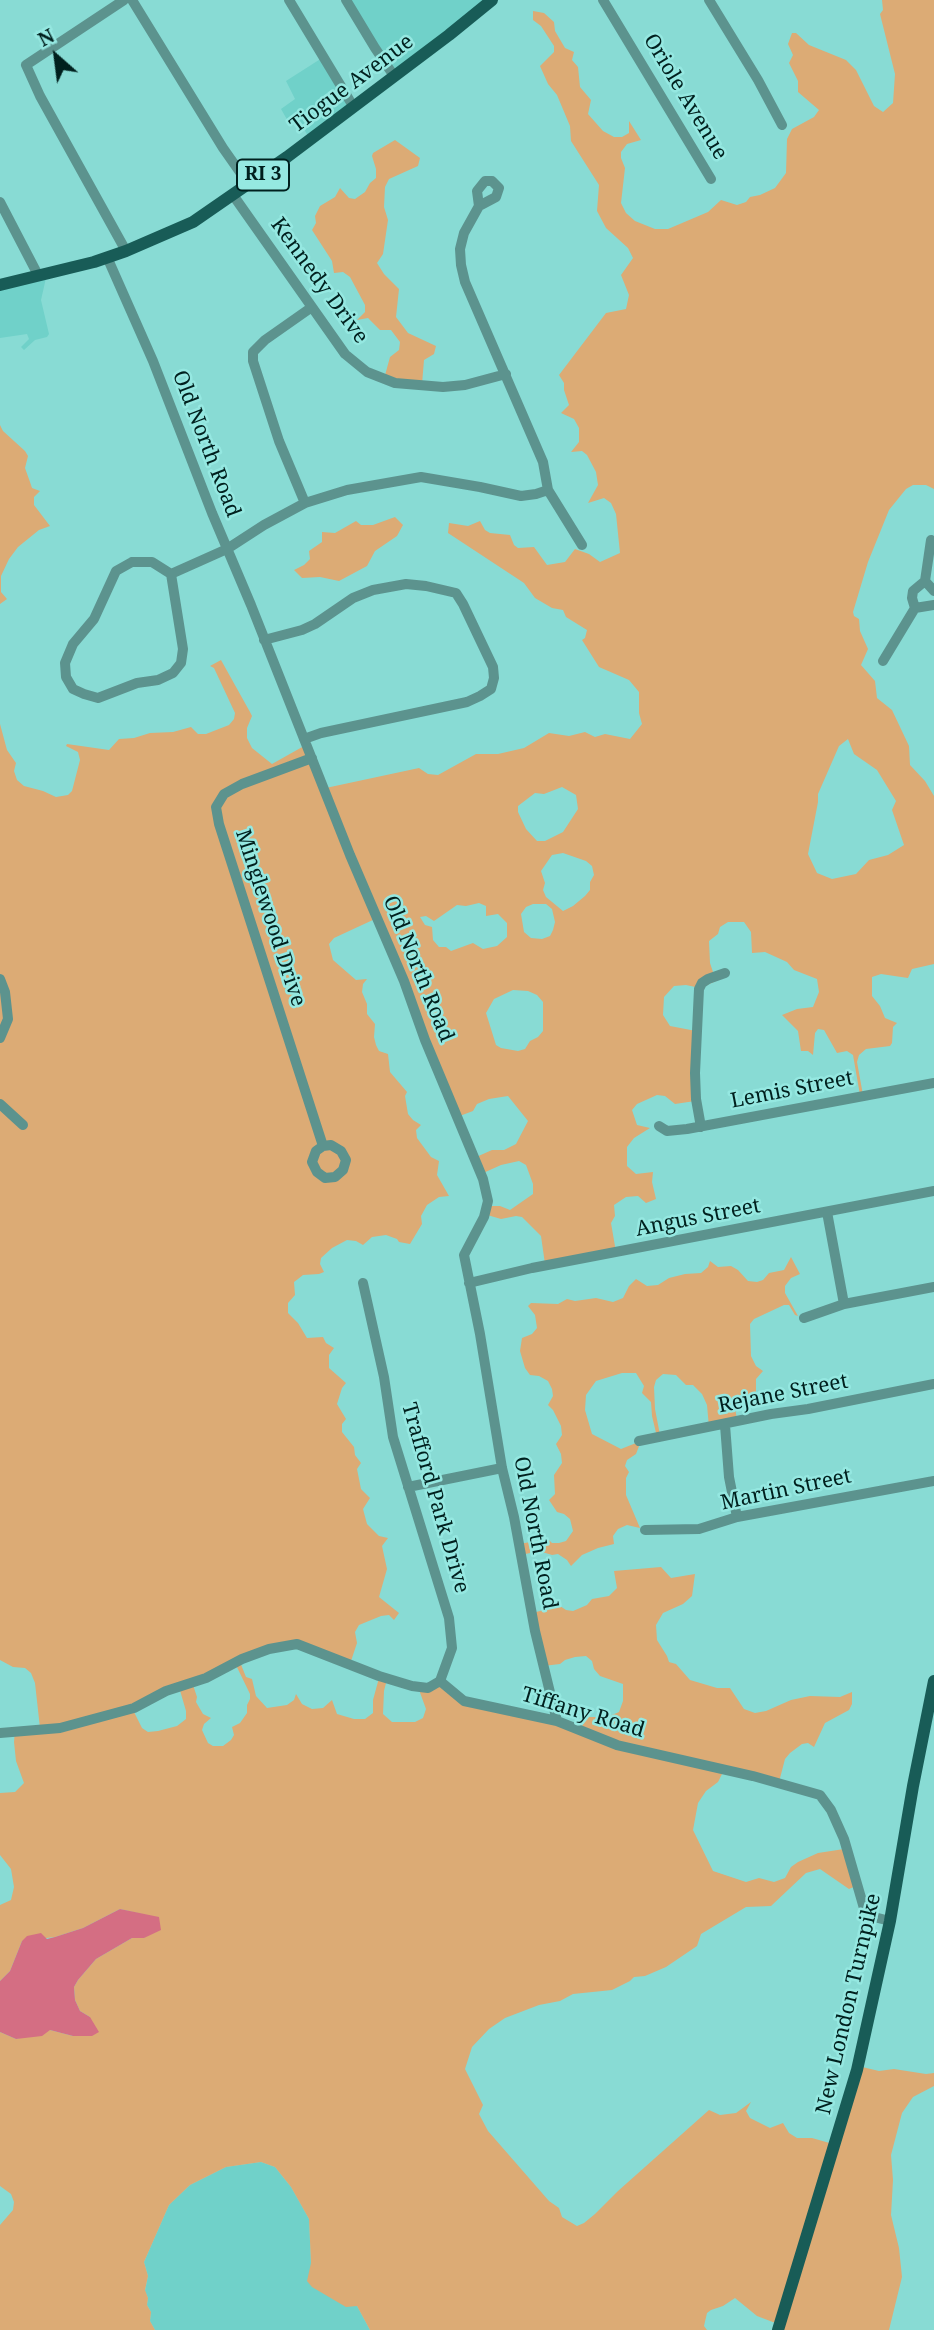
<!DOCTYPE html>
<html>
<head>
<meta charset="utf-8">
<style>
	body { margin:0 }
	#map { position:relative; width:934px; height:2330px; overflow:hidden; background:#88dbd4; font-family:"Noto Serif",serif }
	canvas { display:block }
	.north { position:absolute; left:21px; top:21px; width:70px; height:70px; -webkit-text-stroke:5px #95e8e1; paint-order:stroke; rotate:332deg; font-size:19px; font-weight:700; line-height:28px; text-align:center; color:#00201e }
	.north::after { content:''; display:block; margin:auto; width:24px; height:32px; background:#00201e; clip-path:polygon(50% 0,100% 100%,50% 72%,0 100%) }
</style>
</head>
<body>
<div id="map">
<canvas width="934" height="2330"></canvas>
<div class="north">N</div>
</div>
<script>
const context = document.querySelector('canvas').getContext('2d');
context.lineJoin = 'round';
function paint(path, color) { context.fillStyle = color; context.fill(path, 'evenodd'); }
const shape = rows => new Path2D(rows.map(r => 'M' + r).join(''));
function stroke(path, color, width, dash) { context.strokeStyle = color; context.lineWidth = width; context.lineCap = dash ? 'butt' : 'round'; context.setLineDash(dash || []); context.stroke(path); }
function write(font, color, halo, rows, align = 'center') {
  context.font = font + ' "Noto Serif",serif'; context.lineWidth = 5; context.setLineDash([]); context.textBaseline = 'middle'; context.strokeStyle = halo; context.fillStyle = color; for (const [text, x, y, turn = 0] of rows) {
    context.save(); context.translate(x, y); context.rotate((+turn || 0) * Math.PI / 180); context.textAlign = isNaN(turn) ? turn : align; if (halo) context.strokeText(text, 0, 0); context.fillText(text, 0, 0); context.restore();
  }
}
const built = shape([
	[346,0,489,0,394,74],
	[322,58,352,105,309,138,299,120,289,123,281,109,295,99,286,81],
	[46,278,41,300,49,334,47,337,35,340,24,350,21,347,29,339,27,334,0,338,0,284],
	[261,2162,275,2167,291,2187,309,2219,311,2263,357,2306,370,2330,155,2330,150,2321,151,2312,147,2305,148,2298,145,2291,148,2276,144,2262,169,2205,190,2185,226,2167]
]);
const green = shape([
	[882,0,934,0,934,489,926,485,913,485,906,489,889,510,868,562,853,612,854,616,859,619,860,631,868,649,861,665,875,681,877,698,892,710,909,746,910,765,925,781,934,796,934,964,912,969,908,978,881,974,872,977,872,996,880,1006,885,1018,897,1023,893,1027,892,1043,890,1046,866,1049,859,1055,857,1062,863,1095,860,1095,853,1055,847,1051,837,1053,824,1030,818,1029,815,1033,813,1055,808,1051,801,1051,798,1031,782,1015,797,1009,813,1007,819,992,817,979,794,970,787,962,765,952,752,953,751,932,744,922,728,922,720,927,718,934,709,941,710,963,716,981,700,988,686,985,674,986,664,997,663,1015,670,1026,696,1031,695,1101,675,1104,665,1096,657,1095,637,1104,632,1110,637,1125,650,1128,634,1138,627,1147,627,1166,636,1174,653,1172,652,1182,656,1199,646,1203,638,1196,626,1197,614,1205,615,1216,611,1223,616,1252,545,1264,541,1236,522,1217,516,1216,501,1219,484,1214,489,1206,500,1206,510,1210,533,1194,533,1184,526,1165,519,1161,501,1165,481,1174,474,1158,492,1150,504,1150,516,1144,528,1121,508,1096,489,1099,477,1104,473,1111,457,1117,375,919,334,938,329,944,333,960,356,980,367,979,363,984,362,992,367,1004,367,1014,375,1024,374,1037,376,1045,379,1051,388,1054,390,1072,407,1092,405,1096,408,1114,413,1120,421,1125,416,1130,417,1138,431,1157,439,1161,437,1175,449,1196,439,1197,427,1205,421,1216,422,1224,410,1244,399,1242,397,1239,386,1235,372,1237,363,1245,356,1241,347,1240,332,1248,321,1258,320,1264,324,1272,319,1274,303,1275,298,1279,294,1282,295,1295,288,1303,288,1313,298,1323,307,1338,323,1337,326,1343,334,1348,329,1355,329,1368,346,1383,342,1388,337,1404,346,1419,342,1424,342,1432,354,1447,355,1455,361,1463,357,1469,361,1489,370,1498,363,1509,367,1524,379,1536,388,1538,382,1546,387,1569,379,1597,399,1613,394,1620,389,1615,381,1616,359,1625,355,1632,357,1643,350,1664,296,1644,240,1662,246,1677,252,1679,256,1696,267,1708,287,1705,294,1700,296,1694,302,1704,312,1709,323,1708,332,1700,337,1714,354,1719,365,1719,373,1713,373,1700,379,1678,387,1679,384,1691,383,1714,392,1722,415,1722,423,1718,426,1709,418,1687,440,1682,464,1701,580,1730,587,1717,607,1717,619,1712,623,1701,623,1684,600,1676,594,1669,592,1661,586,1656,575,1657,565,1660,560,1664,543,1666,532,1613,560,1606,566,1610,573,1611,587,1605,592,1599,609,1596,617,1588,614,1571,661,1567,671,1578,695,1574,692,1596,683,1604,663,1613,656,1625,657,1640,667,1656,669,1662,676,1664,690,1680,717,1688,730,1688,744,1709,755,1713,766,1711,791,1700,810,1696,840,1697,852,1692,852,1704,849,1710,825,1723,814,1747,808,1743,802,1744,790,1753,785,1759,779,1782,724,1770,718,1782,706,1791,698,1803,693,1830,713,1871,746,1882,759,1878,774,1882,785,1878,791,1867,798,1862,818,1853,844,1849,856,1886,849,1889,820,1869,806,1873,771,1906,746,1907,701,1934,697,1946,666,1967,645,1976,634,1977,630,1981,612,1990,573,1994,560,2001,539,2005,505,2018,489,2029,472,2047,465,2069,483,2105,479,2114,488,2131,549,2201,559,2208,562,2217,577,2226,584,2223,595,2214,618,2191,709,2110,720,2115,736,2113,751,2102,746,2111,750,2118,770,2128,783,2123,789,2133,797,2138,812,2138,833,2144,858,2066,879,2071,894,2069,926,2074,934,2073,934,2086,913,2097,902,2113,891,2155,893,2180,891,2215,899,2248,902,2277,889,2330,777,2330,778,2324,757,2316,735,2298,723,2306,711,2310,707,2313,704,2326,707,2330,370,2330,357,2306,346,2307,312,2287,307,2281,311,2263,309,2219,291,2187,275,2167,261,2162,226,2167,190,2185,169,2205,144,2262,148,2276,145,2290,148,2298,147,2305,151,2312,150,2321,155,2330,0,2330,0,2225,13,2210,14,2202,11,2194,0,2186,0,2032,16,2039,50,2030,73,2036,90,2017,80,2011,75,2000,74,1987,78,1980,96,1959,132,1938,144,1938,159,1918,120,1909,83,1928,55,1937,22,1941,10,1971,0,1981,0,1905,11,1900,14,1887,11,1869,0,1855,0,1793,15,1792,24,1783,16,1761,14,1742,15,1731,40,1728,35,1683,31,1673,25,1668,13,1667,0,1660,0,724,7,750,16,763,14,771,17,780,24,786,43,791,56,797,68,795,72,791,80,760,78,752,66,746,67,744,109,750,119,739,134,738,150,733,173,732,191,727,198,734,206,734,229,725,234,719,235,713,214,668,210,666,221,660,250,712,252,716,247,728,247,738,252,748,272,764,304,746,321,789,419,768,428,774,438,775,476,754,498,754,524,748,549,733,569,736,585,732,595,737,605,734,630,739,642,724,639,713,639,692,629,680,599,667,582,640,585,638,587,630,566,617,563,610,552,608,535,598,524,583,448,533,449,523,468,526,480,521,485,530,490,533,510,535,514,545,518,548,534,547,547,565,565,562,575,549,589,554,600,562,620,553,616,514,611,503,604,498,588,503,598,485,596,472,587,455,582,451,571,452,579,442,579,428,574,419,561,413,569,405,564,390,564,383,559,375,606,313,626,309,629,295,621,275,633,258,628,248,606,228,597,211,599,185,571,141,570,126,557,95,548,84,540,66,554,52,554,46,541,26,533,20,533,11,544,13,554,22,555,31,565,48,574,52,572,60,578,67,580,87,591,100,588,114,603,131,614,137,622,137,629,133,629,121,641,140,627,144,621,152,621,158,625,168,621,203,626,213,635,221,655,229,668,229,708,212,721,200,737,205,746,202,750,197,760,195,775,188,786,173,787,139,792,129,814,117,819,110,798,92,798,81,789,63,793,55,788,44,792,33,796,33,809,45,846,60,856,70,874,106,883,112,893,103,895,74,880,14,883,10],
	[848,739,854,754,877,770,896,801,892,810,904,845,888,855,869,860,856,874,832,879,817,873,808,854,818,802,818,794,839,746],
	[562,787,576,795,578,809,563,832,545,841,537,841,526,829,518,812,518,806,535,793,544,794],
	[563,853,586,861,592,866,594,875,590,882,590,890,585,896,573,906,563,911,546,897,543,890,545,883,541,871,552,855],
	[479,903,486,906,486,916,498,914,507,923,507,937,497,946,483,949,473,943,451,951,446,947,439,947,433,940,432,927,425,925,420,917,426,916,434,921,457,905,466,906],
	[533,904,546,904,552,909,555,922,553,930,550,936,542,939,531,938,524,932,521,914,526,907],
	[513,990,528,991,537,995,543,1002,543,1031,538,1037,530,1041,525,1049,518,1051,501,1048,496,1045,486,1013,494,999],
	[235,1663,250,1694,250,1699,247,1705,247,1713,240,1723,232,1727,234,1735,231,1740,223,1746,213,1746,208,1743,202,1730,204,1724,211,1718,203,1714,196,1702,197,1697,192,1682],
	[179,1687,186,1711,186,1719,177,1726,158,1731,148,1732,142,1728,132,1708],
	[395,140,420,158,418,166,389,179,385,187,384,207,388,220,383,254,377,263,384,274,399,289,396,317,408,333,436,346,434,354,424,360,422,384,384,379,390,357,399,350,400,342,391,330,380,330,368,318,357,320,365,312,365,305,350,277,343,272,334,273,332,261,312,230,316,223,315,216,320,206,335,197,340,188,349,198,355,199,365,192,370,183,376,178,376,169,372,156,373,153],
	[0,425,3,431,25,451,28,456,25,468,30,482,32,488,40,491,34,497,34,505,50,526,39,530,18,547,9,559,1,576,1,592,7,599,0,604],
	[395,517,403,525,397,536,375,551,367,566,339,581,320,577,302,578,294,570,304,565,310,559,309,551,322,542,322,532,335,533,356,521,361,525,373,525],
	[791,1257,800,1274,791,1278,785,1286,785,1293,798,1316,795,1315,789,1305,784,1305,754,1319,750,1324,751,1356,756,1366,763,1371,756,1379,756,1394,746,1395,734,1401,737,1420,709,1427,707,1405,702,1394,693,1385,686,1385,676,1375,663,1374,656,1380,654,1387,655,1409,660,1435,657,1437,652,1416,651,1402,642,1393,644,1386,636,1373,622,1373,596,1381,586,1395,585,1410,592,1434,621,1449,641,1441,636,1454,627,1460,625,1466,629,1472,626,1478,626,1495,640,1528,627,1525,618,1529,613,1536,614,1544,598,1548,582,1555,571,1566,567,1560,558,1554,552,1555,539,1551,521,1555,519,1544,548,1539,552,1543,559,1543,566,1541,573,1531,570,1519,564,1514,557,1512,549,1500,555,1494,554,1475,562,1463,561,1454,556,1444,562,1435,561,1426,553,1410,548,1405,553,1396,552,1389,548,1381,539,1376,530,1375,525,1368,520,1351,522,1338,532,1334,537,1328,535,1315,528,1306,531,1303,558,1304,567,1299,575,1301,596,1298,613,1302,623,1298,629,1286,636,1279,647,1286,658,1285,669,1278,685,1274,701,1273,708,1267,710,1261,718,1267,731,1266,738,1270,748,1281,757,1282,763,1280,769,1273,784,1270]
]);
const water = shape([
	[120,1909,159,1917,161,1930,144,1938,132,1938,96,1959,78,1980,74,1987,75,2000,80,2011,90,2017,99,2032,92,2036,73,2036,50,2030,42,2036,16,2039,0,2032,0,1981,10,1971,22,1941,27,1936,41,1933,47,1939,55,1937,83,1928]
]);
const minor = shape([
	[124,0,26,65,40,96,126,251],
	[132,0,223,148,249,185],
	[289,0,353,106],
	[346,0,375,48,394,76],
	[603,0,711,179],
	[709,0,758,80,782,125],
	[233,195,345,354,367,372,395,383,443,387,465,385,506,374],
	[0,202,38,275],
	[479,206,496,197,499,188,492,181,485,181,477,191,479,206,464,233,460,249,461,265,465,282,543,462,548,490,582,545],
	[107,257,153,361,212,513,251,605,350,855,404,981,425,1040,483,1179,488,1201,484,1217,464,1255,480,1334,502,1468,514,1517,535,1631,557,1721],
	[305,503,279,441,253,361,253,352,265,340,312,307],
	[132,562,152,562,171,574,183,649,181,663,173,673,158,680,137,683,98,698,84,694,73,689,66,677,65,663,73,644,94,619,116,571,132,562],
	[171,574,227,549,264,525,305,503,347,490,421,477,480,487,521,496,536,494,548,490],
	[925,581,931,540],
	[915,608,934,605],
	[264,640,302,630,315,624,353,598,373,590,406,584,426,586,456,593,463,604,493,667,494,678,491,689,480,696,467,702,321,733,304,739],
	[883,661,915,608,912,598,913,591,925,581,934,591],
	[312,758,242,784,224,794,216,807,219,824,323,1146,331,1145,341,1151,346,1160,343,1170,335,1177,325,1178,317,1172,312,1162,316,1151,323,1146],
	[0,979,5,992,8,1019,0,1038],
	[0,1104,23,1125],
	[659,1126,667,1131,687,1129,934,1083],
	[701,1127,696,1099,695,1073,699,989,702,983,708,979,725,973],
	[827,1212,844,1304],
	[363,1283,384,1377,393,1437,449,1618,452,1648,440,1681],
	[469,1283,532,1268,934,1191],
	[804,1318,844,1304,934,1287],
	[725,1425,729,1477,737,1517],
	[639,1441,771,1414,808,1409,934,1384],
	[408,1487,502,1468],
	[645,1530,699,1529,737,1517,934,1481],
	[440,1681,464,1701,557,1721,617,1745,753,1776,820,1795,831,1810,844,1839,866,1915,890,1921],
	[0,1733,60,1728,134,1708,166,1691,206,1678,242,1659,269,1649,297,1644,379,1676,412,1686,428,1688,440,1681]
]);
const major = shape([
	[0,285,94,262,126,251,193,222,287,157,449,35,492,0],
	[778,2330,857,2070,890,1921,913,1786,934,1681]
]);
const shields = [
	[263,175,52]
];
const shieldNames = [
	["RI 3",263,175]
];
const streetNames = [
	["Tiogue Avenue",352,84,-37],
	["Oriole Avenue",685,97,59],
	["Kennedy Drive",319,281,54],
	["Old North Road",206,444,69],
	["Minglewood Drive",270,918,72],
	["Old North Road",418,969,68],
	["Lemis Street",792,1090,-11],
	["Angus Street",698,1218,-11],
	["Rejane Street",783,1394,-11],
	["Martin Street",786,1490,-12],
	["Trafford Park Drive",435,1498,74],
	["Old North Road",535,1533,79],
	["Tiffany Road",583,1713,17],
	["New London Turnpike",849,2004,-77]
];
paint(built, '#70d1c9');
paint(green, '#dcab75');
paint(water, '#d46e83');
stroke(minor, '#5c938e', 10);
stroke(major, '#185c57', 12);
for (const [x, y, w] of shields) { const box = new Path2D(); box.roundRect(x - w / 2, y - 15.5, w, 31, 5); context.fillStyle = '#95e8e1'; context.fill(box); stroke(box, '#00201e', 2); }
write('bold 19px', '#00201e', null, shieldNames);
write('21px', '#00201e', '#95e8e1', streetNames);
</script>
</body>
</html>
